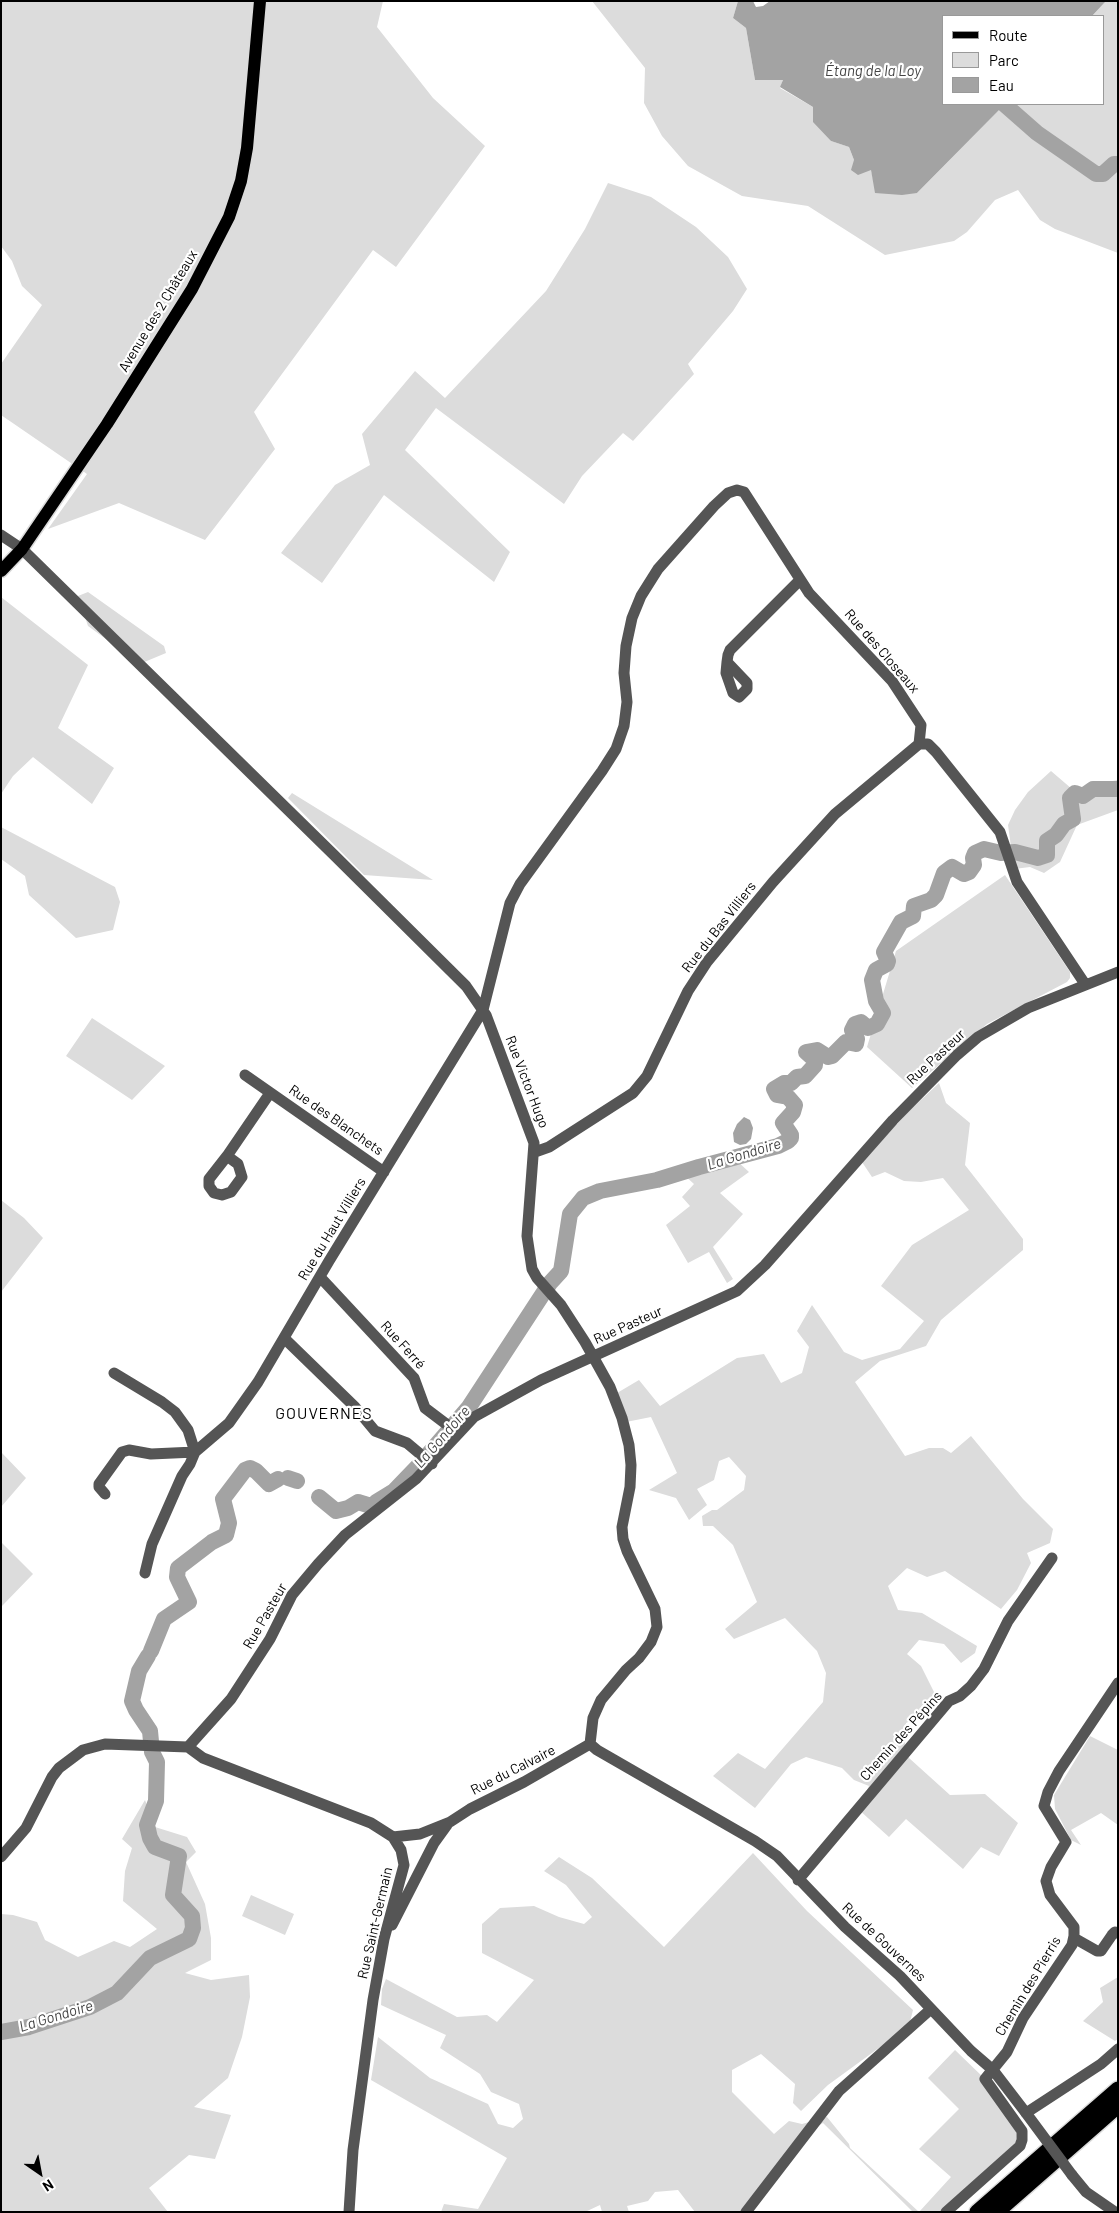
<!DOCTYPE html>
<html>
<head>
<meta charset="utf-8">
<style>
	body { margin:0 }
	#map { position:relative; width:1119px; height:2213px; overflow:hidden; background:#fff; font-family:Barlow,sans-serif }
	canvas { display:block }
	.frame { position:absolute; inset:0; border:2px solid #000; pointer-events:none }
	.legend { position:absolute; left:942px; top:15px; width:162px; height:90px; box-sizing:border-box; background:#fff; border:1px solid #999; margin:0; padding:6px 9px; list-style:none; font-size:15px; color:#000 }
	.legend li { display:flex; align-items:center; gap:10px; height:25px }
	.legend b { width:25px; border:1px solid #999 }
	.north { position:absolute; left:15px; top:2148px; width:50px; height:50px; -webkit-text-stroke:4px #fff; paint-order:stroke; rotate:147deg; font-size:14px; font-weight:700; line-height:20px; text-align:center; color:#000 }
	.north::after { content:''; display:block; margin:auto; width:18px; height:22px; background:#000; clip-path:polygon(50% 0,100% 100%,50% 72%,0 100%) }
</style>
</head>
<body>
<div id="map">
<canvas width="1119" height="2213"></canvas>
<div class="frame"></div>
<ul class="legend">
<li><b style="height:6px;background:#000"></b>Route</li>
<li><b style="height:14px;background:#dcdcdc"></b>Parc</li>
<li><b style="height:14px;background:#a3a3a3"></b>Eau</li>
</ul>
<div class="north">N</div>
</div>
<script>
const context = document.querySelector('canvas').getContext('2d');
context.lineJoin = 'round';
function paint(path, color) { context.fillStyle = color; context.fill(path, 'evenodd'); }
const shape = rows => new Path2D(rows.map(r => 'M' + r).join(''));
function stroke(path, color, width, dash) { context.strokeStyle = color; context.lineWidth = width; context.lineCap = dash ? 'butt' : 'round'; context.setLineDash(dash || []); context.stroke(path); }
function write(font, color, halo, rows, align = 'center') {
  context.font = font + ' Barlow,sans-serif'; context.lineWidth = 4.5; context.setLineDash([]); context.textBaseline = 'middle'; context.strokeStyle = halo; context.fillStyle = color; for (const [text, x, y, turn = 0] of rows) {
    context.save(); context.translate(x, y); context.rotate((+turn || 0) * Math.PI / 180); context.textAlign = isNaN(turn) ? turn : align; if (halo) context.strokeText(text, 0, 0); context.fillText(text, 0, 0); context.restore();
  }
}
const green = shape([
	[1,1,383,1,377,27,433,98,485,146,396,267,373,250,254,412,275,449,205,540,119,503,48,529,87,474,1,415,1,364,42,305,22,286,12,261,1,246],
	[592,1,738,1,733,18,746,28,755,80,783,80,780,88,813,107,831,141,849,147,854,160,871,170,874,183,917,193,1005,104,1103,104,1103,16,1092,16,1106,1,1118,1,1118,253,1055,229,1040,220,1018,190,995,200,967,232,954,241,885,255,808,206,742,196,688,166,662,136,644,103,645,68],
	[608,183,651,197,696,227,728,257,747,289,733,311,688,364,694,374,633,441,623,433,582,476,564,504,436,408,405,450,510,552,494,582,384,495,322,583,281,553,335,485,370,465,362,434,415,371,445,398,546,291,585,229],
	[88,592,164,646,166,653,142,663,125,653,88,626,78,596],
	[1,597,88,665,58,728,114,768,92,804,33,757,13,776,1,794],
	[1051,771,1072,789,1118,780,1118,810,1077,825,1060,862,1044,873,1030,867,1014,869,1008,825,1015,810,1028,792],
	[292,793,433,880,364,875,288,798],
	[1,827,115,887,120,902,113,930,76,938,29,895,25,876,1,859],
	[1005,875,1070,972,1070,978,1067,982,987,1024,912,1088,867,1047,896,951],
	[92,1018,165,1066,132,1100,66,1056],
	[939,1083,946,1103,970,1123,965,1165,1023,1239,1023,1250,941,1320,926,1346,880,1361,855,1382,905,1456,929,1448,943,1448,951,1453,971,1436,1023,1499,1053,1529,1050,1543,1027,1553,1031,1563,1017,1590,1001,1609,945,1571,927,1577,907,1568,888,1586,898,1610,922,1613,977,1646,975,1653,961,1663,944,1644,919,1640,907,1654,921,1666,935,1694,929,1712,906,1723,905,1745,909,1758,950,1795,985,1794,1018,1823,999,1856,981,1847,963,1869,906,1819,889,1837,858,1809,869,1786,854,1780,842,1768,806,1757,791,1764,755,1808,713,1776,738,1753,765,1769,823,1702,826,1673,817,1651,785,1618,734,1639,725,1629,757,1602,733,1545,713,1526,703,1526,702,1516,712,1510,717,1510,744,1490,746,1476,729,1457,719,1461,714,1480,697,1489,707,1505,689,1520,676,1498,649,1490,677,1473,651,1417,621,1423,612,1396,639,1380,660,1406,737,1358,764,1354,781,1383,802,1373,809,1347,797,1331,812,1305,844,1352,862,1360,900,1349,924,1321,881,1286,912,1245,969,1210,943,1178,921,1182,904,1181,885,1172,872,1177,862,1162,907,1113],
	[736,1160,749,1172,720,1193,743,1214,713,1247,733,1279,727,1283,709,1252,688,1263,666,1225,690,1206,682,1197,694,1184,683,1174],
	[1,1200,24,1218,43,1238,1,1292],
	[1,1452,26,1478,1,1507],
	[1,1542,33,1574,1,1607],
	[1090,1736,1118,1750,1118,1825,1101,1813,1071,1830,1081,1845,1071,1840,1055,1809,1054,1795],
	[145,1800,155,1827,187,1837,196,1852,186,1862,205,1904,211,1938,211,1960,185,1973,211,1980,249,1975,250,1997,242,2037,228,2078,194,2107,231,2115,215,2159,189,2155,149,2188,168,2212,1,2212,1,1914,13,1915,37,1922,45,1940,78,1957,114,1941,130,1947,157,1929,123,1901,125,1871,132,1848,122,1839],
	[753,1853,807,1911,913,2010,909,2026,828,2085,801,2111,793,2103,795,2084,761,2054,732,2070,732,2092,774,2134,789,2121,802,2124,827,2117,849,2144,850,2148,919,2212,951,2177,919,2149,959,2109,928,2078,955,2050,985,2079,1017,2125,1016,2146,943,2212,913,2212,823,2123,798,2139,743,2212,695,2212,678,2190,655,2192,648,2201,627,2206,629,2212,602,2212,600,2205,585,2212,441,2212,444,2204,478,2209,507,2158,371,2080,378,2037,430,2078,488,2104,498,2124,513,2128,523,2119,519,2104,491,2092,480,2074,440,2048,446,2035,381,2005,382,1989,386,1979,457,2017,487,2015,497,2022,534,1980,482,1953,482,1924,500,1908,534,1906,559,1917,584,1924,592,1917,566,1885,544,1871,559,1857,592,1878,664,1947],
	[251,1895,294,1914,285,1935,242,1916],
	[1118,1977,1118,2039,1115,2041,1083,2021,1103,2002,1100,1988]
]);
const water = shape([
	[738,1,753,1,756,7,763,6,770,1,1106,1,1092,16,943,16,943,104,1005,104,917,193,902,195,875,193,871,170,858,175,851,170,854,160,849,147,831,141,813,122,813,107,780,87,783,80,755,80,746,28,733,18],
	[744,1117,750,1120,753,1128,751,1139,746,1144,740,1145,734,1142,733,1133,737,1124]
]);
const river = shape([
	[1004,104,1037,133,1096,174,1103,174,1114,164,1118,164],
	[288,1478,297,1481],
	[319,1497,336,1511,348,1508,358,1502,371,1506],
	[376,1502,394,1491,419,1465,469,1407,550,1283,561,1271,570,1214,583,1198,600,1191,657,1180,699,1167,778,1146,788,1141,791,1138,791,1135,783,1123,793,1112,795,1105,788,1097,777,1095,774,1089,784,1083,791,1083,797,1077,805,1076,815,1065,815,1060,806,1052,817,1050,828,1057,832,1056,846,1042,856,1044,857,1039,852,1030,855,1024,861,1022,868,1028,877,1024,883,1013,876,1001,872,980,876,970,887,964,888,961,884,952,901,922,913,916,914,906,931,900,936,895,944,873,952,867,964,874,969,872,974,865,973,858,975,853,984,849,1001,853,1015,852,1038,858,1047,855,1047,841,1056,835,1064,824,1073,819,1070,798,1075,793,1083,796,1093,789,1118,789],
	[151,1651,164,1619,189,1602,177,1577,178,1568,212,1542,226,1535,229,1523,223,1499,245,1470,250,1468,256,1471,269,1484,278,1479],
	[1,2032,29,2027,90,2007,117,1993,150,1958,189,1939,193,1928,192,1916,173,1895,179,1856,155,1847,150,1838,147,1825,156,1801,157,1762,152,1752,150,1731,136,1710,132,1701,139,1671,148,1656]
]);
const minor = shape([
	[1,535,22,549,334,855,466,986,486,1015,534,1143,527,1236,532,1269,537,1278,561,1305,585,1342,610,1387,622,1418,629,1445,631,1465,630,1487,622,1527,623,1539,627,1551,655,1609,657,1627,651,1642,639,1658,626,1670,601,1700,593,1718,590,1744],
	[727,662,747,683,747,689,739,697,733,693,726,673,727,662,728,655,730,650,800,580],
	[919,744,928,744,936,752,1000,832,1017,882,1085,984],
	[245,1075,384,1172],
	[535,1152,549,1147,633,1093,647,1076,688,991,707,962,773,882,835,814,919,744],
	[227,1156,209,1179,209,1186,214,1193,222,1195,231,1192,242,1177,238,1164,227,1156,270,1093],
	[320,1277,414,1378,425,1408,458,1433],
	[284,1338,355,1407,375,1431,407,1443,432,1464],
	[114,1373,162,1402,175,1412,188,1430,195,1452],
	[105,1494,99,1487,99,1484,122,1452,129,1450,151,1454,195,1452,229,1423,258,1382,329,1261,483,1010,510,903,520,884,602,771,616,749,624,726,627,702,624,673,626,646,632,618,641,596,658,569,714,506,728,493,737,490,744,492,809,593,892,681,921,725,919,744],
	[145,1573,152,1544,182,1476,190,1464,195,1452],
	[590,1744,597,1750,755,1841,777,1856,845,1927,900,1976,971,2051,993,2070,1026,2113,1101,2064,1118,2049],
	[188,1747,231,1699,270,1639,292,1595,318,1564,345,1535,416,1479,474,1417,541,1380,737,1291,765,1265,893,1120,957,1055,978,1037,1028,1008,1118,972],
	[393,1837,420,1834,450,1822,470,1809,524,1782,590,1744],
	[1,1857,26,1828,52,1777,59,1768,83,1750,105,1744,188,1747,203,1758,371,1823,393,1837,401,1850,404,1865,384,1939,373,2000,353,2150,349,2212],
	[798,1880,949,1701,960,1696,971,1686,984,1669,1008,1621,1052,1558],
	[392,1925,434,1843,447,1825],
	[1074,1938,1097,1951,1101,1951,1112,1935,1115,1932,1118,1933],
	[1072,2175,1086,2192,1115,2212],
	[746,2212,839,2091,931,2009],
	[946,2212,1020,2146,1022,2140,1022,2131,985,2079,1007,2052,1023,2018,1072,1945,1074,1936,1074,1927,1050,1895,1046,1881,1051,1867,1066,1842,1044,1806,1048,1792,1059,1771,1118,1683]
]);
const major = shape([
	[1,571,22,549,107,424,192,289,229,217,241,181,247,148,260,1]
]);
const highway = shape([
	[977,2212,1118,2089],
	[997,2212,1118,2106]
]);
const minorBridge = shape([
	[1026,2113,1072,2175]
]);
const streetNames = [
	["Avenue des 2 Châteaux",158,311,-59],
	["Rue des Closeaux",882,651,49],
	["Rue du Bas Villiers",719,927,-52],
	["Rue Pasteur",936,1057,-43],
	["Rue Victor Hugo",527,1082,69],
	["Rue des Blanchets",336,1120,35],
	["Rue du Haut Villiers",332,1229,-59],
	["Rue Pasteur",628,1325,-24],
	["Rue Ferré",403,1345,48],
	["Rue Pasteur",265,1616,-60],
	["Chemin des Pépins",901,1736,-48],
	["Rue du Calvaire",513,1770,-27],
	["Rue Saint-Germain",375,1923,-77],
	["Rue de Gouvernes",884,1942,43],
	["Chemin des Pierris",1028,1986,-59]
];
const waterNames = [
	["Étang de la Loy",873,71],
	["La Gondoire",744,1154,-17],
	["La Gondoire",442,1437,-49],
	["La Gondoire",56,2016,-17]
];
const quarterNames = [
	["GOUVERNES",324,1414]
];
paint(green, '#dcdcdc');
paint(water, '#a3a3a3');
stroke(river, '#a3a3a3', 16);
stroke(major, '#dbdbdb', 15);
stroke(highway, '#dbdbdb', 18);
stroke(minor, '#555', 11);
stroke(major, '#000', 12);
stroke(highway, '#000', 15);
stroke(minorBridge, '#555', 11);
write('14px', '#000', '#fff', streetNames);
write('italic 15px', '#444', '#fff', waterNames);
context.letterSpacing = '1px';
write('16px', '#000', '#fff', quarterNames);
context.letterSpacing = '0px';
</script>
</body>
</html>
